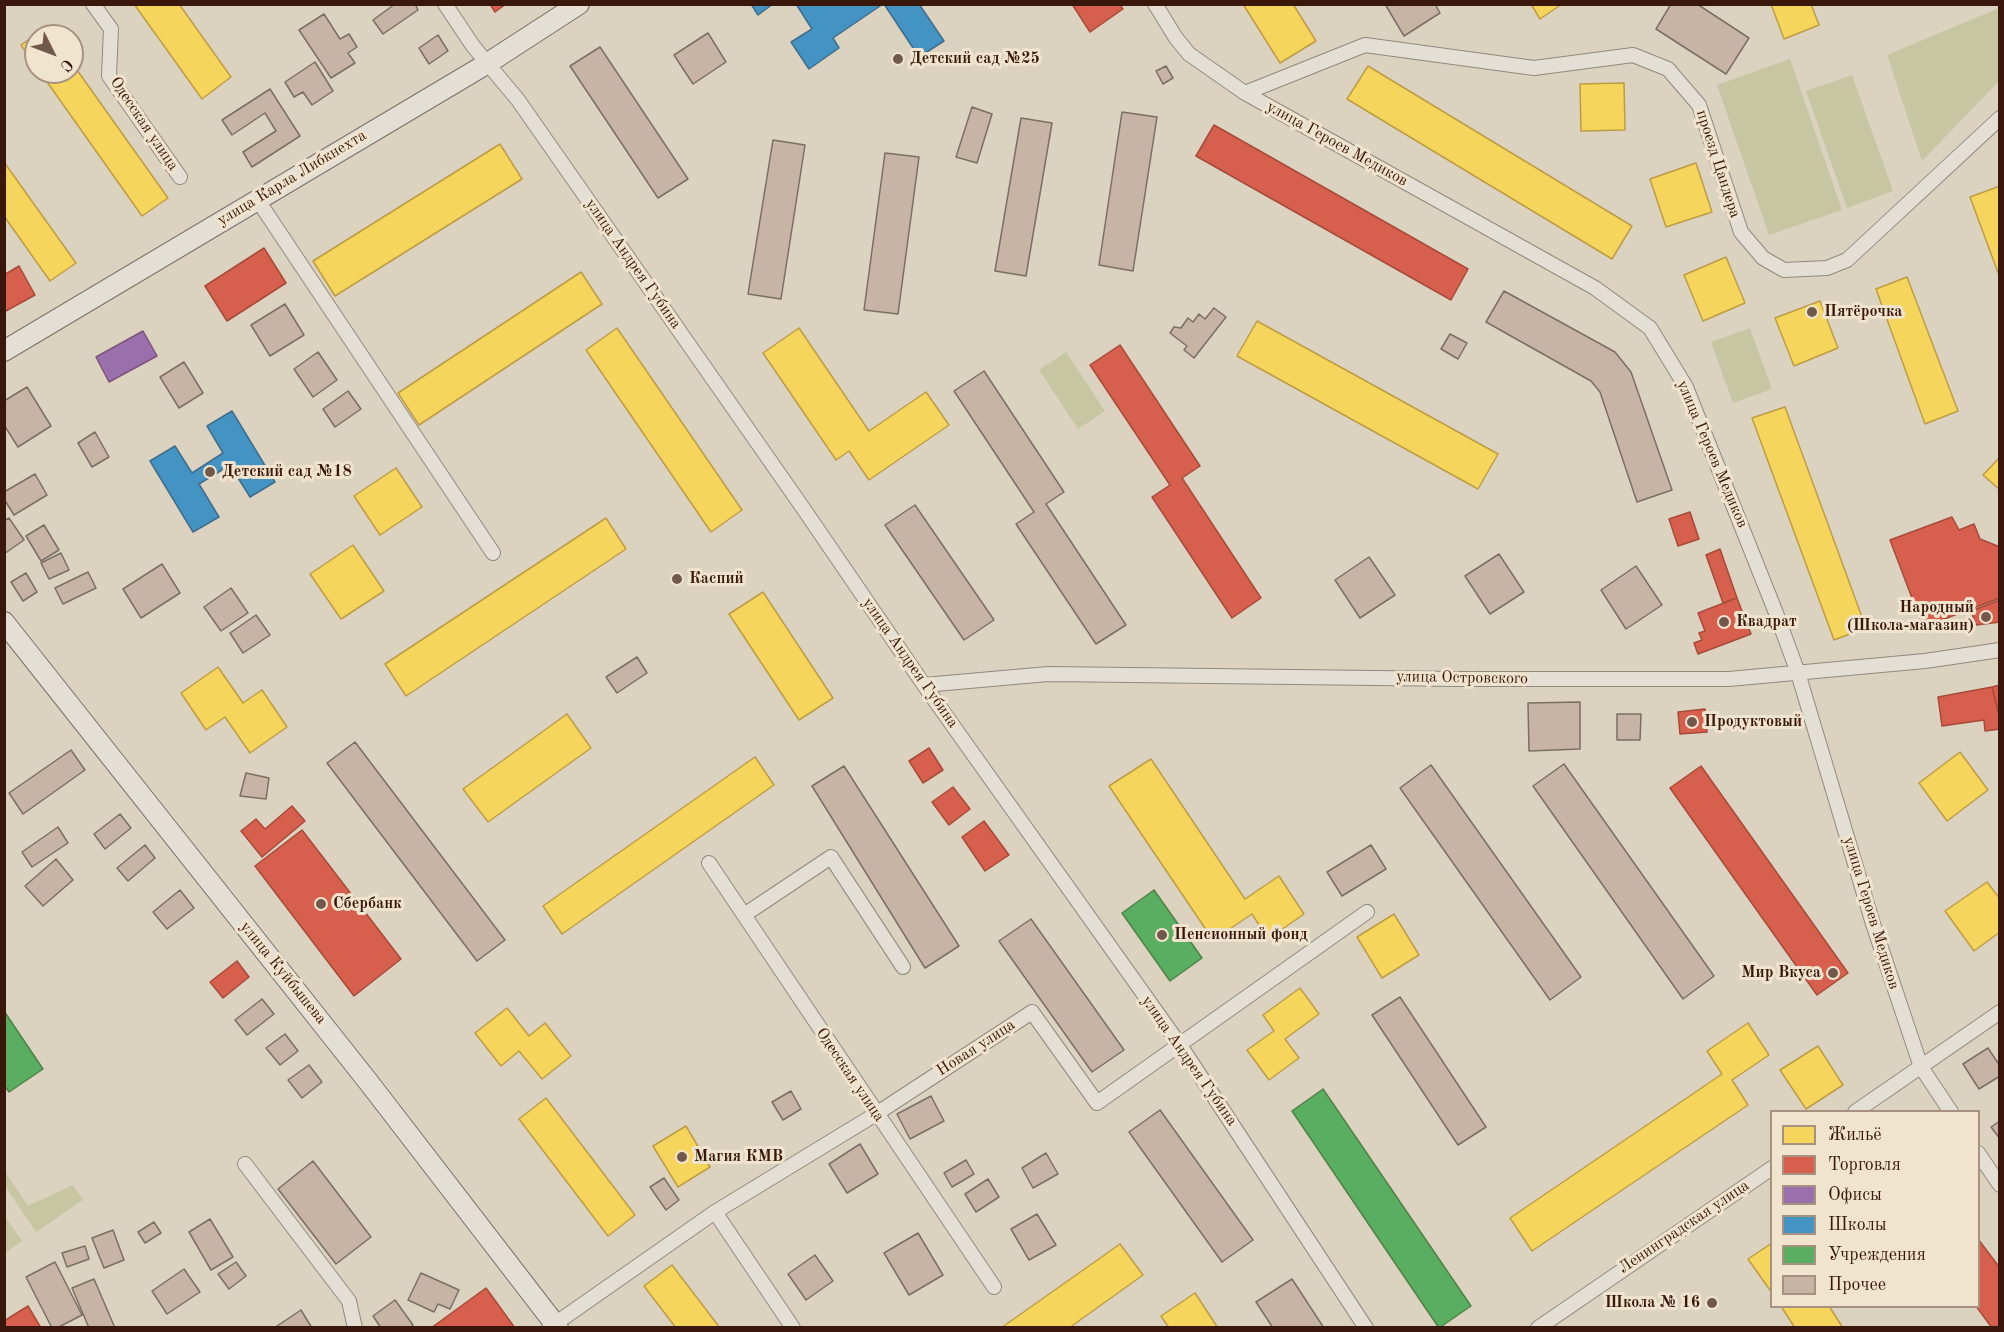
<!DOCTYPE html>
<html>
<head>
<meta charset="utf-8">
<style>
	body { margin:0 }
	#map { position:relative; width:2004px; height:1332px; overflow:hidden; background:#dcd2c0; font-family:"Old Standard TT",serif }
	canvas { display:block }
	.frame { position:absolute; inset:0; border:6px solid #39170b; pointer-events:none }
	.legend { position:absolute; left:1770px; top:1110px; width:210px; height:198px; box-sizing:border-box; background:#f1e4ce; border:2px solid #a79280; margin:0; padding:8px 10px; list-style:none; font-size:18px; color:#39170b }
	.legend li { display:flex; align-items:center; gap:12px; height:30px }
	.legend b { width:30px; border:2px solid #a79280 }
	.north { position:absolute; left:24px; top:24px; width:60px; height:60px; box-sizing:border-box; background:#f1e4ce; border:2px solid #a79280; border-radius:50%; rotate:132deg; font-size:16px; font-weight:700; line-height:24px; text-align:center; color:#39170b }
	.north::after { content:''; display:block; margin:auto; width:21px; height:27px; background:#72584a; clip-path:polygon(50% 0,100% 100%,50% 72%,0 100%) }
</style>
</head>
<body>
<div id="map">
<canvas width="2004" height="1332"></canvas>
<div class="frame"></div>
<ul class="legend">
<li><b style="height:16px;background:#f6d55c"></b>Жильё</li>
<li><b style="height:16px;background:#d6604d"></b>Торговля</li>
<li><b style="height:16px;background:#9970ab"></b>Офисы</li>
<li><b style="height:16px;background:#4393c3"></b>Школы</li>
<li><b style="height:16px;background:#5aae61"></b>Учреждения</li>
<li><b style="height:16px;background:#c7b4a5"></b>Прочее</li>
</ul>
<div class="north">С</div>
</div>
<script>
const context = document.querySelector('canvas').getContext('2d');
context.lineJoin = 'round';
function paint(path, color) { context.fillStyle = color; context.fill(path, 'evenodd'); }
const shape = rows => new Path2D(rows.map(r => 'M' + r).join(''));
function stroke(path, color, width, dash) { context.strokeStyle = color; context.lineWidth = width; context.lineCap = dash ? 'butt' : 'round'; context.setLineDash(dash || []); context.stroke(path); }
function write(font, color, halo, rows, align = 'center') {
  context.font = font + ' "Old Standard TT",serif'; context.lineWidth = 6; context.setLineDash([]); context.textBaseline = 'middle'; context.strokeStyle = halo; context.fillStyle = color; for (const [text, x, y, turn = 0] of rows) {
    context.save(); context.translate(x, y); context.rotate((+turn || 0) * Math.PI / 180); context.textAlign = isNaN(turn) ? turn : align; if (halo) context.strokeText(text, 0, 0); context.fillText(text, 0, 0); context.restore();
  }
}
const green = shape([
	[1997,9,2000,17,1999,81,1922,161,1887,55],
	[1790,59,1842,210,1769,235,1717,85],
	[1852,75,1893,191,1847,208,1806,91],
	[1750,328,1772,389,1733,403,1711,342],
	[1066,352,1105,411,1078,429,1039,370],
	[4,1170,28,1206,73,1185,83,1200,36,1232,5,1186],
	[4,1215,22,1241,5,1253,4,1253]
]);
const homes = shape([
	[134,4,179,4,231,77,202,99,134,4],
	[1243,4,1293,4,1316,41,1280,63,1243,4],
	[1531,4,1562,4,1540,19,1531,4],
	[1771,4,1811,4,1819,25,1784,39,1771,4],
	[47,27,53,36,36,36,36,67,21,45,47,27],
	[72,63,168,198,142,216,40,72,72,72,72,63],
	[1368,66,1632,226,1612,259,1347,99,1368,66],
	[1624,83,1625,130,1581,131,1580,84,1624,83],
	[500,144,522,179,335,296,313,261,500,144],
	[4,162,76,263,50,281,4,216,4,162],
	[1696,163,1712,212,1666,227,1650,179,1696,163],
	[2000,186,2000,278,1970,197,2000,186],
	[1726,257,1745,303,1703,321,1684,275,1726,257],
	[581,272,602,304,419,425,398,393,581,272],
	[1907,277,1958,411,1925,424,1876,289,1907,277],
	[1820,301,1838,348,1794,366,1775,318,1820,301],
	[1257,321,1498,454,1478,489,1237,356,1257,321],
	[617,328,742,510,711,532,586,350,617,328],
	[799,328,869,431,926,392,949,425,869,480,849,451,836,460,763,353,799,328],
	[1785,407,1866,628,1834,640,1752,418,1785,407],
	[2000,457,2000,490,1983,475,2000,457],
	[396,468,422,507,380,535,354,496,396,468],
	[606,518,626,549,406,696,385,664,606,518],
	[353,545,384,591,341,619,310,574,353,545],
	[763,592,833,698,799,720,729,614,763,592],
	[218,667,243,703,262,690,287,727,250,753,225,717,206,730,181,693,218,667],
	[567,714,591,748,488,822,463,789,567,714],
	[1960,752,1988,790,1947,821,1919,783,1960,752],
	[755,757,774,785,562,934,543,906,755,757],
	[1151,759,1245,899,1279,876,1304,914,1268,939,1252,914,1213,940,1109,786,1151,759],
	[1987,882,2000,899,2000,932,1974,951,1945,911,1987,882],
	[1394,914,1419,955,1382,978,1357,937,1394,914],
	[1300,988,1319,1014,1285,1039,1299,1058,1269,1080,1247,1050,1274,1031,1263,1015,1300,988],
	[507,1008,529,1036,545,1023,571,1056,542,1079,519,1051,501,1066,475,1033,507,1008],
	[1748,1023,1769,1055,1732,1080,1748,1105,1532,1251,1510,1218,1722,1074,1707,1051,1748,1023],
	[1818,1046,1843,1085,1806,1109,1780,1070,1818,1046],
	[546,1098,635,1215,608,1236,519,1119,546,1098],
	[686,1126,710,1167,678,1187,653,1146,686,1126],
	[1772,1243,1772,1293,1748,1259,1772,1243],
	[1120,1244,1143,1275,1069,1328,1001,1328,1120,1244],
	[672,1265,720,1328,676,1328,644,1286,672,1265],
	[1195,1293,1218,1328,1169,1328,1161,1316,1195,1293],
	[1781,1306,1829,1306,1843,1328,1795,1328,1781,1306]
]);
const shops = shape([
	[490,4,506,4,495,12,490,4],
	[1072,4,1119,4,1123,9,1090,32,1072,4],
	[1214,125,1468,269,1451,300,1196,156,1214,125],
	[264,248,286,283,227,321,205,286,264,248],
	[19,266,35,295,4,312,4,275,19,266],
	[1120,345,1200,466,1182,478,1261,598,1232,618,1152,497,1170,485,1090,365,1120,345],
	[1690,512,1699,539,1678,546,1669,519,1690,512],
	[1952,517,1959,530,1974,524,1980,539,2000,547,2000,598,1923,627,1890,540,1952,517],
	[1720,549,1737,598,1723,603,1706,555,1720,549],
	[1737,598,1751,634,1698,654,1694,643,1702,640,1699,633,1705,631,1698,613,1737,598],
	[2000,600,2000,622,1976,625,1971,611,2000,600],
	[2000,685,2000,719,1992,687,2000,685],
	[1992,687,2000,719,2000,729,1985,731,1984,720,1942,726,1938,697,1992,687],
	[1705,709,1707,732,1680,734,1678,712,1705,709],
	[929,748,943,770,923,783,909,761,929,748],
	[1701,766,1848,973,1817,995,1670,788,1701,766],
	[953,787,970,809,949,825,932,802,953,787],
	[292,806,305,821,262,857,241,831,256,819,265,829,292,806],
	[984,821,1009,855,985,871,962,837,984,821],
	[302,830,401,959,354,996,255,866,302,830],
	[237,961,249,977,223,998,210,982,237,961],
	[1978,1239,2000,1268,2000,1328,1992,1328,1976,1306,1978,1306,1978,1239],
	[486,1288,515,1328,431,1328,486,1288],
	[28,1306,41,1328,4,1328,4,1321,28,1306]
]);
const offices = shape([
	[143,331,157,356,109,382,96,357,143,331]
]);
const schools = shape([
	[751,4,773,4,758,15,751,4],
	[796,4,832,5,883,4,833,38,839,48,809,69,791,42,812,29,796,4],
	[884,4,919,4,944,41,919,57,884,4],
	[232,411,275,482,250,497,230,465,199,484,219,517,193,532,150,461,175,446,192,473,223,453,207,426,232,411]
]);
const public = shape([
	[1154,890,1202,958,1170,981,1122,913,1154,890],
	[4,1011,43,1069,9,1092,4,1085,4,1011],
	[1323,1089,1471,1306,1439,1328,1292,1111,1323,1089]
]);
const building = shape([
	[395,4,415,4,418,10,383,34,373,20,395,4],
	[1385,4,1435,4,1440,13,1404,36,1385,4],
	[1671,4,1697,4,1749,38,1726,74,1656,29,1671,4],
	[324,14,340,39,349,34,357,47,348,53,355,63,331,78,299,30,324,14],
	[708,33,726,62,693,84,674,55,708,33],
	[438,35,448,51,429,64,419,48,438,35],
	[600,47,688,179,658,198,570,66,600,47],
	[315,62,333,91,312,105,303,92,294,97,285,82,315,62],
	[1166,66,1173,78,1163,84,1156,71,1166,66],
	[270,89,300,136,252,167,243,152,276,131,265,113,232,135,222,120,270,89],
	[972,107,992,114,977,163,956,157,972,107],
	[1122,112,1157,117,1133,271,1099,265,1122,112],
	[1021,118,1052,123,1026,276,995,271,1021,118],
	[773,140,805,145,781,299,748,294,773,140],
	[885,153,919,157,898,314,864,310,885,153],
	[1504,291,1615,352,1631,372,1672,490,1637,502,1600,392,1591,381,1486,322,1504,291],
	[285,304,304,335,270,356,251,325,285,304],
	[1214,308,1226,317,1194,358,1184,350,1187,346,1170,333,1174,327,1181,328,1188,318,1193,322,1199,314,1205,319,1214,308],
	[1450,334,1467,343,1458,359,1441,349,1450,334],
	[318,352,337,380,313,397,294,369,318,352],
	[184,362,203,393,179,408,160,377,184,362],
	[984,371,1064,492,1046,504,1126,625,1096,644,1016,524,1034,512,954,391,984,371],
	[27,387,51,426,18,447,4,425,4,401,27,387],
	[348,391,361,409,335,427,323,409,348,391],
	[95,432,109,457,92,467,78,443,95,432],
	[35,474,47,495,14,515,4,499,4,492,35,474],
	[915,505,994,620,964,640,885,525,915,505],
	[9,518,24,540,4,554,4,521,9,518],
	[44,525,59,550,41,561,26,536,44,525],
	[61,553,69,570,49,579,41,563,61,553],
	[1499,554,1524,592,1490,614,1465,576,1499,554],
	[1369,557,1395,595,1360,618,1335,580,1369,557],
	[162,564,180,593,141,618,123,589,162,564],
	[1636,566,1662,605,1626,629,1601,590,1636,566],
	[88,572,96,588,63,604,55,588,88,572],
	[26,573,37,592,23,601,11,582,26,573],
	[231,588,248,613,221,631,204,607,231,588],
	[256,615,270,635,243,653,230,633,256,615],
	[637,657,647,673,617,693,606,677,637,657],
	[1580,702,1580,749,1529,751,1528,703,1580,702],
	[1617,714,1641,714,1640,740,1617,740,1617,714],
	[355,742,505,940,477,961,327,763,355,742],
	[71,750,85,770,23,814,9,793,71,750],
	[1564,764,1714,976,1683,999,1533,786,1564,764],
	[1431,765,1581,977,1550,1000,1400,788,1431,765],
	[844,766,959,946,925,968,812,786,844,766],
	[246,773,269,778,266,799,240,796,246,773],
	[120,814,131,828,105,849,94,834,120,814],
	[58,827,68,843,32,867,22,852,58,827],
	[145,845,155,858,128,881,117,868,145,845],
	[1371,845,1386,869,1342,896,1327,872,1371,845],
	[56,859,73,880,43,906,25,886,56,859],
	[180,890,194,908,167,929,153,912,180,890],
	[1031,919,1124,1050,1092,1072,999,941,1031,919],
	[1400,997,1486,1127,1458,1145,1372,1015,1400,997],
	[262,999,274,1014,247,1035,235,1020,262,999],
	[285,1034,298,1051,280,1065,266,1048,285,1034],
	[1988,1048,2000,1066,2000,1076,1979,1089,1963,1064,1988,1048],
	[309,1065,322,1082,302,1098,288,1080,309,1065],
	[791,1091,801,1109,783,1120,772,1102,791,1091],
	[931,1096,944,1121,910,1139,897,1114,931,1096],
	[1160,1110,1253,1240,1222,1262,1129,1132,1160,1110],
	[2000,1121,2000,1139,1991,1127,2000,1121],
	[860,1144,878,1174,847,1193,829,1164,860,1144],
	[1046,1153,1058,1174,1033,1188,1022,1168,1046,1153],
	[966,1160,974,1174,952,1187,944,1173,966,1160],
	[313,1161,371,1237,336,1264,278,1189,313,1161],
	[664,1178,679,1200,666,1210,650,1187,664,1178],
	[988,1179,999,1197,976,1212,965,1194,988,1179],
	[1037,1214,1056,1245,1029,1260,1011,1229,1037,1214],
	[210,1219,233,1257,211,1270,189,1232,210,1219],
	[154,1222,161,1233,145,1243,138,1232,154,1222],
	[113,1230,124,1260,104,1268,92,1238,113,1230],
	[918,1233,943,1275,909,1295,884,1253,918,1233],
	[85,1246,89,1259,67,1267,62,1253,85,1246],
	[815,1255,833,1281,806,1300,788,1274,815,1255],
	[55,1262,82,1315,57,1328,52,1328,26,1277,55,1262],
	[236,1262,246,1276,229,1289,218,1274,236,1262],
	[184,1269,200,1292,167,1314,152,1291,184,1269],
	[421,1273,459,1290,450,1309,438,1304,434,1312,408,1300,421,1273],
	[94,1279,115,1328,89,1328,72,1288,94,1279],
	[1292,1279,1324,1328,1273,1328,1256,1302,1292,1279],
	[395,1300,413,1325,410,1328,381,1328,373,1316,395,1300],
	[301,1310,312,1328,278,1328,277,1326,301,1310]
]);
const street = shape([
	[93,4,111,29,109,76,180,177],
	[445,4,473,46,518,100,803,508,924,685,1180,1045,1366,1328],
	[1155,4,1176,38,1189,54,1245,93,1595,288,1650,328,1686,387,1776,613,1798,673,1873,924,1921,1067,1951,1112],
	[1245,93,1365,45,1534,68,1633,55,1668,69,1699,105,1741,232,1763,258,1784,270,1827,268,1847,260,2000,118],
	[257,199,493,553],
	[924,685,1048,674,1457,679,1729,679,1925,661,2000,650],
	[709,863,994,1287],
	[744,915,831,857,903,967],
	[1855,1112,2000,1012],
	[1978,1153,2000,1185],
	[245,1164,349,1301,355,1328],
	[715,1212,793,1328],
	[549,1328,715,1212,876,1114,1032,1012,1097,1103,1367,912],
	[1538,1328,1772,1168]
]);
const secondary = shape([
	[4,351,488,63,579,4],
	[4,622,370,1084,558,1328]
]);
const markers = [
	[898,59,6,"#72584a"],
	[1812,312,6,"#72584a"],
	[210,472,6,"#72584a"],
	[677,579,6,"#72584a"],
	[1986,617,6,"#72584a"],
	[1724,622,6,"#72584a"],
	[1692,722,6,"#72584a"],
	[321,904,6,"#72584a"],
	[1162,935,6,"#72584a"],
	[1833,973,6,"#72584a"],
	[682,1157,6,"#72584a"],
	[1712,1303,6,"#72584a"]
];
const poiNames = [
	["Детский сад №25",910,59],
	["Пятёрочка",1824,312],
	["Детский сад №18",222,472],
	["Каспий",689,579],
	["Народный",1974,608,"right"],
	["(Школа-магазин)",1974,626,"right"],
	["Квадрат",1736,622],
	["Продуктовый",1704,722],
	["Сбербанк",333,904],
	["Пенсионный фонд",1174,935],
	["Мир Вкуса",1821,973,"right"],
	["Магия КМВ",694,1157],
	["Школа № 16",1700,1303,"right"]
];
const streetNames = [
	["Одесская улица",144,124,56],
	["улица Героев Медиков",1337,144,29],
	["проезд Цандера",1718,164,72],
	["улица Карла Либкнехта",292,178,-31],
	["улица Андрея Губина",633,264,55],
	["улица Героев Медиков",1712,454,67],
	["улица Андрея Губина",910,663,55],
	["улица Островского",1462,678,1],
	["улица Героев Медиков",1871,913,73],
	["улица Куйбышева",283,973,51],
	["Новая улица",976,1048,-33],
	["улица Андрея Губина",1189,1061,55],
	["Одесская улица",850,1075,56],
	["Ленинградская улица",1684,1227,-34]
];
paint(green, '#c7c6a3');
paint(homes, '#f6d55c');
stroke(homes, '#bd9c44', 1.5);
paint(shops, '#d6604d');
stroke(shops, '#a74a39', 1.5);
paint(offices, '#9970ab');
stroke(offices, '#7c557b', 1.5);
paint(schools, '#4393c3');
stroke(schools, '#406e8c', 1.5);
paint(public, '#5aae61');
stroke(public, '#508147', 1.5);
paint(building, '#c7b4a5');
stroke(building, '#7a6f65', 1.5);
stroke(street, '#92887c', 16);
stroke(secondary, '#7a6f65', 22);
stroke(street, '#e4dfd5', 14);
stroke(secondary, '#e4dfd5', 20);
for (const [x, y, r, color] of markers) { const dot = new Path2D(); dot.arc(x, y, r, 0, 2 * Math.PI); context.fillStyle = color; context.fill(dot); stroke(dot, '#f1e4ce', 2); }
write('bold 16px', '#39170b', '#f1e4ce', poiNames, 'left');
write('16px', '#39170b', '#f1e4ce', streetNames);
</script>
</body>
</html>
